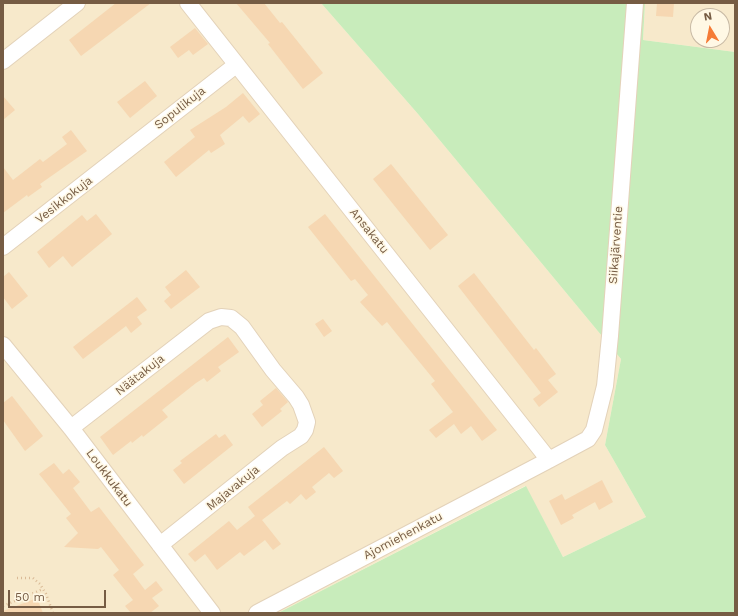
<!DOCTYPE html>
<html>
<head>
<meta charset="utf-8">
<style>
	body { margin:0 }
	#map { position:relative; width:738px; height:616px; overflow:hidden; background:#fef6dd; font-family:"Work Sans",sans-serif }
	canvas { display:block }
	.frame { position:absolute; inset:0; border:4px solid #765c44; pointer-events:none }
	.north { position:absolute; left:690px; top:8px; width:40px; height:40px; box-sizing:border-box; background:#fff8e5; border:1px solid #c8baa5; border-radius:50%; rotate:350deg; font-size:11px; font-weight:700; line-height:16px; text-align:center; color:#765c44 }
	.north::after { content:''; display:block; margin:auto; width:14px; height:18px; background:#f57b36; clip-path:polygon(50% 0,100% 100%,50% 72%,0 100%) }
	.scale { position:absolute; left:8px; top:590px; width:98px; height:18px; box-sizing:border-box; border:2px solid #765c44; border-top:0; padding-left:5px; font-size:12px; line-height:14px; white-space:nowrap; color:#765c44; -webkit-text-stroke:3px #fff8e5; paint-order:stroke }
</style>
</head>
<body>
<div id="map">
<canvas width="738" height="616"></canvas>
<div class="frame"></div>
<div class="north">N</div>
<div class="scale">50 m</div>
</div>
<script>
const context = document.querySelector('canvas').getContext('2d');
context.lineJoin = 'round';
function paint(path, color) { context.fillStyle = color; context.fill(path, 'evenodd'); }
const shape = rows => new Path2D(rows.map(r => 'M' + r).join(''));
function stroke(path, color, width, dash) { context.strokeStyle = color; context.lineWidth = width; context.lineCap = dash ? 'butt' : 'round'; context.setLineDash(dash || []); context.stroke(path); }
function write(font, color, halo, rows, align = 'center') {
  context.font = font + ' "Work Sans",sans-serif'; context.lineWidth = 3; context.setLineDash([]); context.textBaseline = 'middle'; context.strokeStyle = halo; context.fillStyle = color; for (const [text, x, y, turn = 0] of rows) {
    context.save(); context.translate(x, y); context.rotate((+turn || 0) * Math.PI / 180); context.textAlign = isNaN(turn) ? turn : align; if (halo) context.strokeText(text, 0, 0); context.fillText(text, 0, 0); context.restore();
  }
}
const residential = shape([
	[3,3,321,3,418,114,621,359,605,445,646,517,563,557,525,486,278,613,3,613],
	[645,3,735,3,735,52,643,40],
	[698,16,722,16,722,40,698,40]
]);
const green = shape([
	[321,3,645,3,643,40,735,52,735,613,278,613,526,486,563,557,646,517,605,445,621,359,418,114]
]);
const building = shape([
	[116,3,151,3,81,56,69,40],
	[236,3,264,3,280,23,282,22,323,73,303,89,268,44,270,43],
	[657,3,674,3,673,17,656,16],
	[195,28,208,44,193,55,189,50,178,58,170,47],
	[145,81,157,96,130,118,117,102],
	[243,93,260,114,249,123,243,116,220,135,225,144,211,153,209,150,176,177,164,162,195,137,190,130,226,107],
	[3,96,15,110,3,120],
	[71,130,87,151,40,184,42,187,28,197,27,195,3,213,3,167,13,180,40,159,43,162,67,144,62,137],
	[391,164,448,235,430,250,373,179],
	[96,214,112,234,72,267,63,256,49,268,37,252,82,215,87,221],
	[325,214,497,430,482,441,471,426,461,434,454,424,436,438,429,430,453,412,431,384,435,381,395,332,387,322,382,326,360,302,368,295,355,279,351,281,308,227],
	[186,270,200,287,171,309,164,301,171,295,165,287],
	[9,272,28,296,12,309,3,297,3,277],
	[474,273,534,350,536,348,556,374,548,380,558,392,539,407,533,399,541,393,458,286],
	[137,297,147,310,137,317,142,324,131,333,126,326,83,359,73,347],
	[323,319,332,331,324,337,315,324],
	[228,337,239,352,218,367,221,371,207,382,204,378,196,383,162,410,168,417,143,437,142,435,132,443,131,441,113,455,100,437],
	[276,388,288,402,280,409,282,411,262,427,252,414,263,405,260,401],
	[12,396,43,436,25,451,3,420,3,403],
	[216,434,219,438,225,434,233,445,184,484,173,470,182,463,180,461],
	[324,447,343,471,334,478,329,473,312,487,316,492,306,500,301,494,290,504,287,501,262,520,281,544,273,550,265,540,244,556,240,552,217,570,205,554,195,562,188,554,229,521,237,530,255,516,248,507],
	[54,463,63,474,69,469,80,482,73,488,91,512,99,507,144,565,133,574,145,590,156,581,163,590,152,598,159,606,150,613,131,613,125,606,133,600,113,575,119,570,101,547,98,549,64,547,78,533,66,518,71,514,39,474],
	[602,480,613,502,599,510,595,502,572,515,574,518,561,525,549,501,562,494,565,500],
	[37,598,43,613,3,613,3,611]
]);
const path = shape([
	[17,578,33,578,40,584,46,594,53,613],
	[3,606,43,589]
]);
const minor = shape([
	[188,3,549,460],
	[3,61,77,3],
	[3,247,236,65],
	[3,345,71,428,212,613],
	[71,428,209,321,221,317,231,318,242,327,273,370,296,397,301,405,307,422,305,430,301,436,282,448,160,545],
	[257,613,547,461,588,439,594,430,605,386,610,336,635,3]
]);
const streetNames = [
	["Sopulikuja",180,108,-38],
	["Vesikkokuja",64,200,-38],
	["Ansakatu",369,231,51],
	["Siikajärventie",616,245,-86],
	["Näätakuja",140,375,-38],
	["Loukkukatu",109,478,53],
	["Majavakuja",233,488,-39],
	["Ajomiehenkatu",403,536,-28]
];
paint(residential, '#f7e9cb');
paint(green, '#c8ecbb');
paint(building, '#f6d7b2');
stroke(minor, '#e3d2b9', 18);
stroke(path, '#daba96', 2.5, [1, 3]);
stroke(minor, '#fff', 16);
write('12px', '#765c44', '#fff8e5', streetNames);
</script>
</body>
</html>
